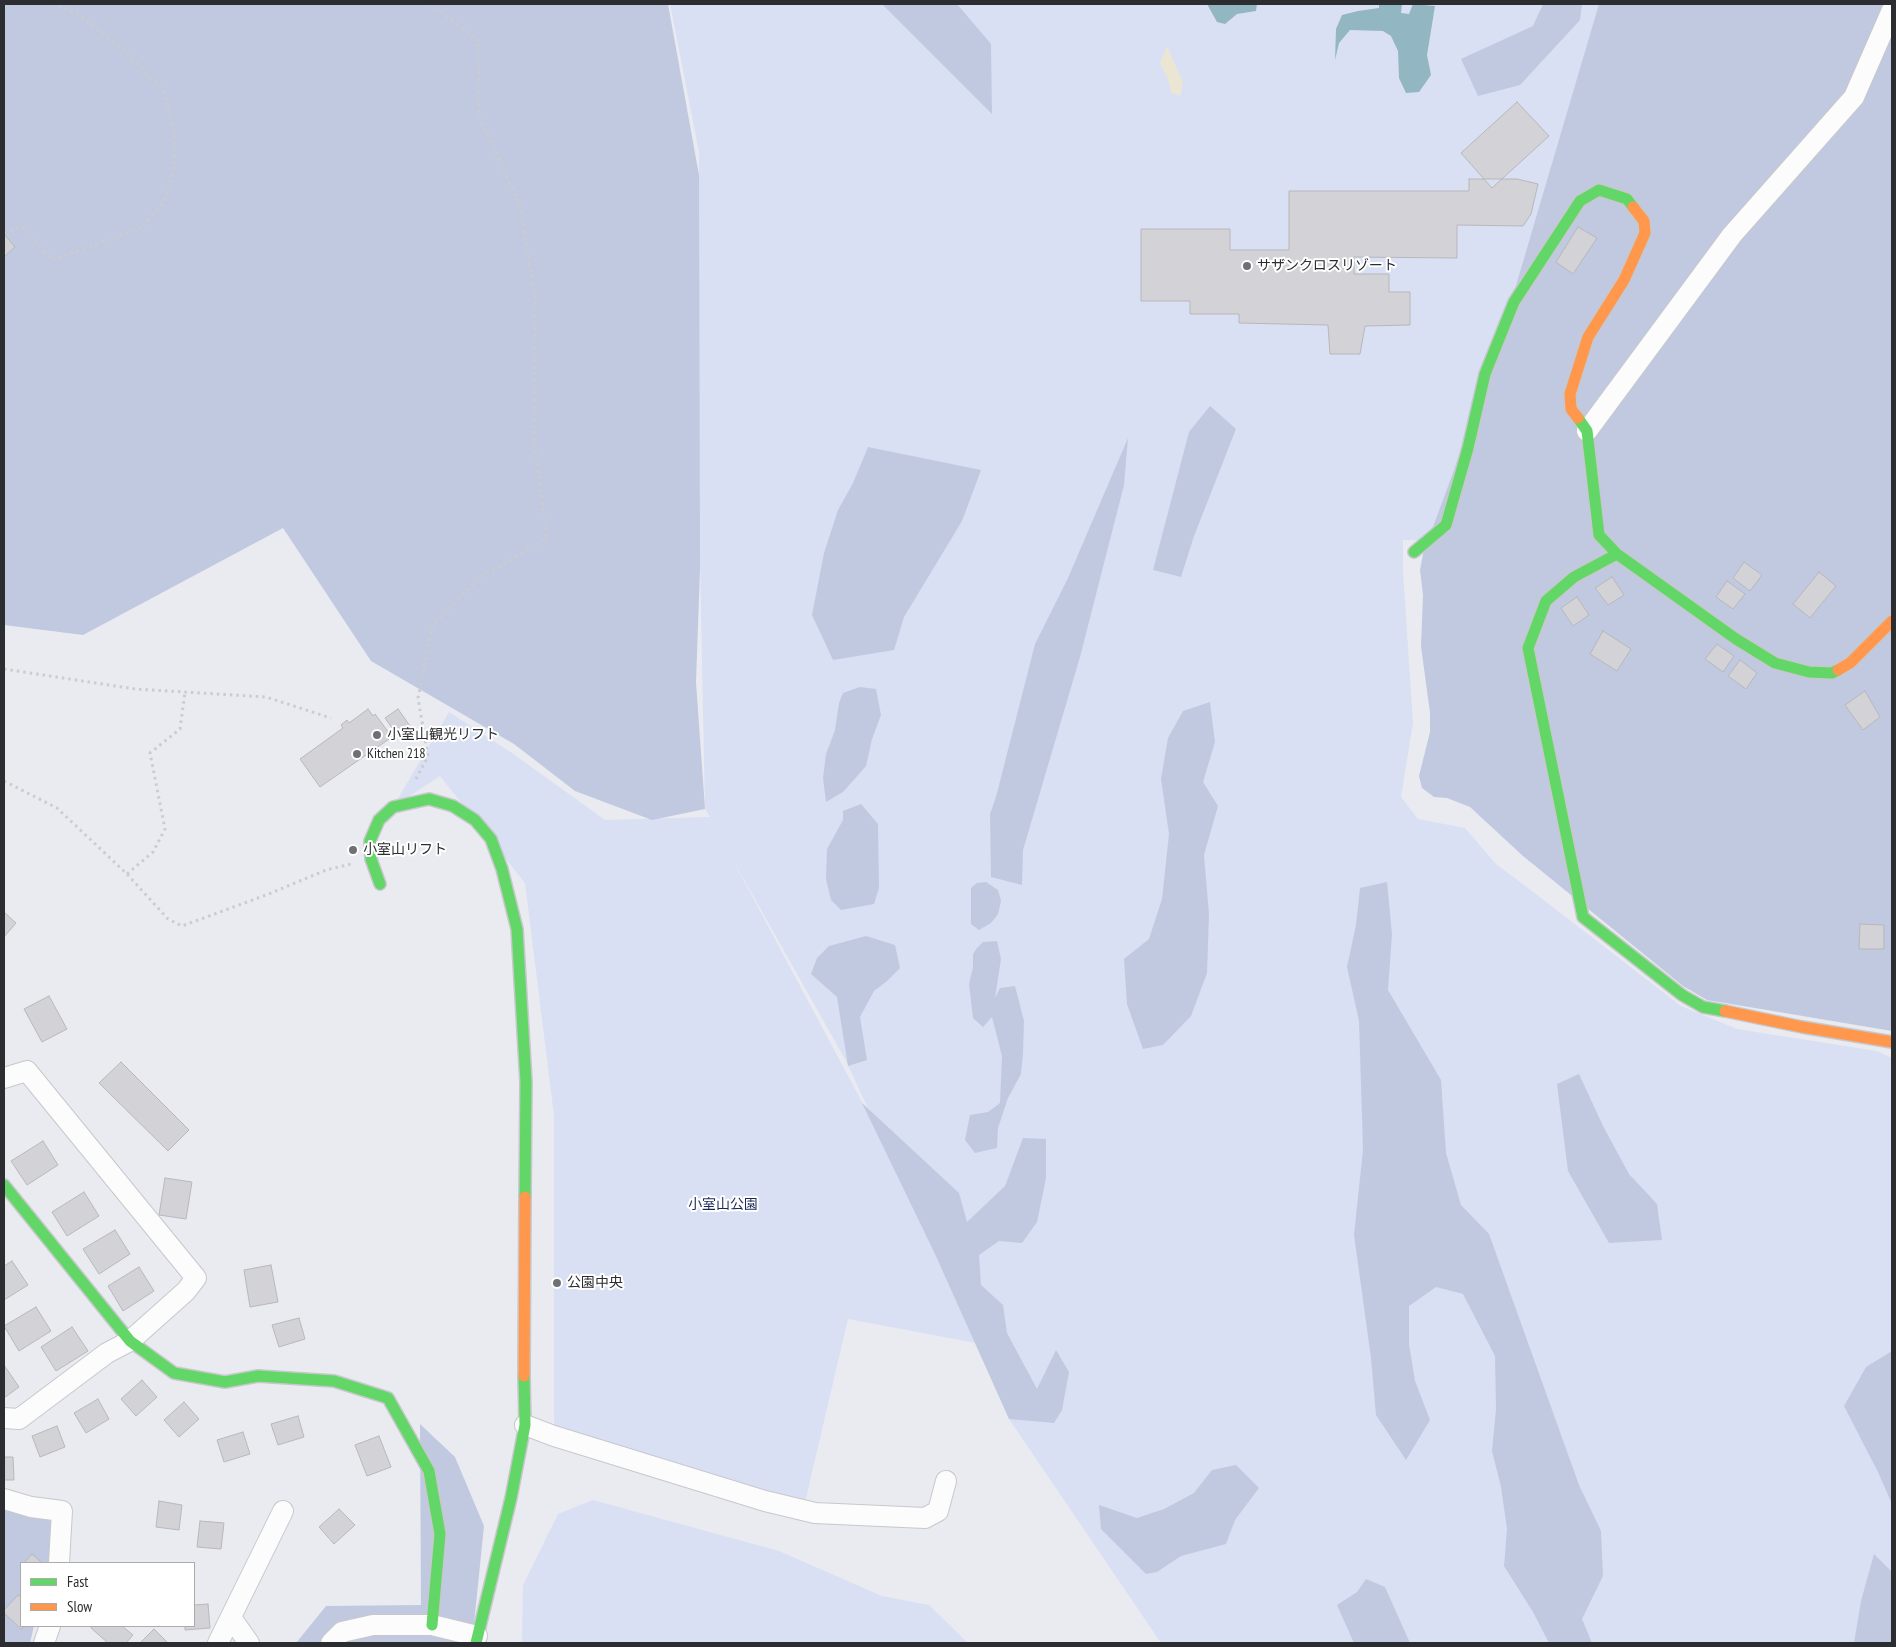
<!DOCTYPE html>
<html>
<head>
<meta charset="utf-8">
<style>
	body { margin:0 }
	#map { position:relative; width:1896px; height:1647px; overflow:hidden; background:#eaebf0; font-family:"PT Sans Narrow",sans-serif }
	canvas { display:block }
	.frame { position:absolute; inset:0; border:5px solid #2c2d30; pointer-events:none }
	.legend { position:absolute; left:20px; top:1562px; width:175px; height:65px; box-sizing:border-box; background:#fff; border:1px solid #ababac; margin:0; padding:6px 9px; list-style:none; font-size:15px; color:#2c2d30 }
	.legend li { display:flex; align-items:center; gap:10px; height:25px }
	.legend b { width:25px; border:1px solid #ababac }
</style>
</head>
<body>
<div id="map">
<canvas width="1896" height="1647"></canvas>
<div class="frame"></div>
<ul class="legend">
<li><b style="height:6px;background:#63d668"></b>Fast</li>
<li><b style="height:6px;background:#ff974d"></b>Slow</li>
</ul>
</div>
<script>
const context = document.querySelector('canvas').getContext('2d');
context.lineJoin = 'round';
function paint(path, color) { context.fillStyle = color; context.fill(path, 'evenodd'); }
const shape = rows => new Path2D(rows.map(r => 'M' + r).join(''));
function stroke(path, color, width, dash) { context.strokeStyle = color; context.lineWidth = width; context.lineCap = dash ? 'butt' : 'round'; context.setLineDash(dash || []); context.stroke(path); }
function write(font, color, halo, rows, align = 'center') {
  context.font = font + ' "PT Sans Narrow","Noto Sans JP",sans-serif'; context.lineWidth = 4; context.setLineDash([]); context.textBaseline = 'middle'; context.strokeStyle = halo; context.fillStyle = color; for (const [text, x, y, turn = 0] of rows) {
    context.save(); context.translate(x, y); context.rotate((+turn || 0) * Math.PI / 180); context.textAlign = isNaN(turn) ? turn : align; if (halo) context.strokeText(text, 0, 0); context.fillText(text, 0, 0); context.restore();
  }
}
const green = shape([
	[670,4,1638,4,1438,541,1403,540,1403,571,1413,723,1401,797,1418,819,1465,828,1496,864,1532,891,1681,1006,1737,1029,1877,1051,1892,1058,1892,1643,1161,1643,1009,1419,976,1343,848,1319,802,1515,554,1436,554,1116,525,883,440,776,393,807,449,712,512,753,605,820,710,817,705,809,698,468,699,152],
	[729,853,846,1061,878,1130,877,1130],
	[593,1500,779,1551,882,1596,929,1605,968,1643,522,1643,523,1585,558,1514]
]);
const forest = shape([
	[4,4,668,4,699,175,700,569,696,682,705,809,652,820,575,791,514,744,371,661,283,528,83,635,4,625],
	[882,4,957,4,991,44,992,114],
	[1543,4,1582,4,1580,20,1520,85,1478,96,1461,59,1533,26],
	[1599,4,1892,4,1892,1031,1707,1000,1683,986,1523,856,1470,807,1447,798,1434,797,1422,788,1419,776,1430,732,1430,713,1421,646,1423,595,1420,570,1423,554,1492,367],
	[1210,406,1236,429,1194,536,1181,577,1153,570,1189,432],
	[1128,438,1124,485,1080,657,1023,850,1022,885,991,877,990,814,996,797,1035,644,1068,578],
	[868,447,981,470,962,521,904,617,894,650,833,660,812,615,824,553,838,510,853,483],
	[860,687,876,689,881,715,872,739,866,766,843,792,826,802,823,778,826,754,835,730,839,703,843,693],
	[1210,702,1215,742,1203,782,1218,806,1204,855,1209,914,1207,973,1191,1016,1163,1045,1143,1049,1127,1004,1124,959,1149,939,1162,899,1169,834,1161,779,1168,738,1183,711],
	[861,804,878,824,879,888,874,904,841,910,831,900,826,879,827,849,843,820,843,811],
	[986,882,998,890,1001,901,998,914,991,923,979,930,971,924,971,888,977,883],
	[1387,882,1392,934,1388,990,1441,1080,1446,1153,1461,1205,1489,1234,1579,1485,1601,1531,1603,1576,1582,1619,1592,1643,1549,1643,1533,1612,1504,1566,1507,1529,1501,1487,1492,1451,1496,1409,1495,1356,1463,1294,1436,1287,1409,1306,1409,1344,1415,1381,1430,1420,1406,1460,1376,1415,1371,1358,1354,1235,1363,1150,1359,1021,1347,967,1356,925,1360,888],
	[866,936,895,945,900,968,887,981,874,991,860,1017,867,1060,848,1066,837,997,811,974,817,958,829,946],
	[997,941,1001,959,995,998,1000,988,1015,986,1024,1021,1023,1054,1021,1074,1008,1098,998,1128,997,1148,975,1153,965,1140,970,1115,988,1112,1000,1103,1002,1056,992,1017,983,1027,973,1018,969,984,973,967,973,954,977,948,983,942],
	[1579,1074,1603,1126,1629,1174,1657,1204,1662,1240,1609,1243,1568,1171,1557,1084],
	[862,1103,959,1193,967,1222,1005,1186,1023,1138,1046,1139,1046,1178,1037,1222,1022,1243,999,1241,979,1255,981,1285,1003,1305,1007,1333,1037,1389,1056,1350,1069,1372,1062,1410,1054,1423,1009,1419,935,1254],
	[1892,1351,1892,1504,1878,1472,1844,1406,1866,1367],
	[420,1424,455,1457,484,1526,472,1643,296,1643,326,1606,421,1605],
	[1236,1465,1259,1488,1235,1520,1226,1544,1181,1556,1157,1572,1146,1574,1101,1529,1099,1505,1137,1518,1164,1509,1194,1493,1212,1470],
	[4,1490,62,1511,49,1563,21,1563,21,1626,34,1626,30,1643,4,1643],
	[1874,1554,1892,1572,1892,1643,1854,1643,1861,1601],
	[1366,1579,1385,1587,1410,1643,1354,1643,1337,1605,1357,1592]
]);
const sand = shape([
	[1167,46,1183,82,1180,96,1171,92,1168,79,1160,63]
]);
const water = shape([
	[1207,4,1257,4,1256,11,1237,14,1225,24,1217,22],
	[1379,4,1402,4,1401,13,1409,14,1413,4,1435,6,1427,55,1431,75,1419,92,1406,93,1399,78,1398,51,1391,36,1383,31,1350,30,1339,43,1335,60,1336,29,1342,15,1358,11,1379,8]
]);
const building = shape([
	[1517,102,1549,136,1492,188,1461,153,1517,102],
	[1469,179,1517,179,1538,184,1531,214,1523,226,1457,225,1457,258,1354,257,1354,274,1389,274,1389,292,1410,292,1410,325,1365,326,1360,354,1330,354,1328,325,1239,323,1239,314,1190,314,1190,301,1141,301,1141,229,1230,229,1230,250,1289,250,1289,191,1469,191,1469,179],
	[1578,227,1597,238,1573,274,1556,262,1578,227],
	[4,234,15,247,4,257,4,234],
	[1744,562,1762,575,1750,591,1733,578,1744,562],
	[1819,572,1836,586,1810,618,1793,604,1819,572],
	[1612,577,1624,595,1608,605,1595,588,1612,577],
	[1727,581,1745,594,1733,609,1716,597,1727,581],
	[1577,597,1589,615,1573,626,1561,608,1577,597],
	[1603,631,1631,649,1617,671,1590,654,1603,631],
	[1717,644,1734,656,1723,672,1705,659,1717,644],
	[1740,660,1757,673,1746,689,1728,676,1740,660],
	[1865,691,1880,717,1863,730,1845,705,1865,691],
	[368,709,373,716,375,714,392,737,320,787,300,759,343,728,341,725,347,720,349,723,368,709],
	[398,709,410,726,397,735,385,718,398,709],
	[4,912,16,923,4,937,4,912],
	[1860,924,1884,925,1884,949,1859,949,1860,924],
	[49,996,67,1029,42,1042,24,1009,49,996],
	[121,1062,189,1130,168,1151,99,1083,121,1062],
	[43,1141,58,1165,27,1185,11,1161,43,1141],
	[165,1178,192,1182,186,1219,159,1215,165,1178],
	[84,1192,99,1216,67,1236,52,1212,84,1192],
	[115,1230,130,1254,99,1274,83,1249,115,1230],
	[12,1261,28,1285,4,1300,4,1266,12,1261],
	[271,1265,278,1302,250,1307,244,1270,271,1265],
	[139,1267,154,1291,123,1311,108,1286,139,1267],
	[36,1307,51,1331,19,1351,4,1326,36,1307],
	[299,1318,305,1339,279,1347,272,1325,299,1318],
	[72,1327,88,1351,56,1371,41,1347,72,1327],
	[4,1365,19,1387,4,1398,4,1365],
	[142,1380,157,1397,136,1416,121,1399,142,1380],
	[98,1399,109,1419,86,1433,74,1413,98,1399],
	[184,1402,199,1419,179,1437,164,1420,184,1402],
	[298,1416,304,1437,278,1445,271,1424,298,1416],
	[57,1426,65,1447,40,1457,32,1436,57,1426],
	[243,1432,250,1454,224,1462,217,1440,243,1432],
	[379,1436,391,1467,367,1476,355,1445,379,1436],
	[4,1457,13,1457,14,1480,4,1480,4,1457],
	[159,1501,182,1505,179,1530,156,1527,159,1501],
	[339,1509,355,1525,334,1544,319,1527,339,1509],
	[200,1521,224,1523,221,1549,197,1547,200,1521],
	[32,1554,42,1563,24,1563,32,1554],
	[18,1595,21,1597,21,1626,25,1626,21,1629,4,1613,4,1610,18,1595],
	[208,1604,210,1628,185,1630,185,1626,194,1626,194,1605,208,1604],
	[92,1626,122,1626,133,1635,126,1643,108,1643,91,1628,92,1626],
	[154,1629,168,1643,140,1643,154,1629]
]);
const path = shape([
	[4,233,22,226,52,260,141,228,165,200,174,167,175,132,163,90,122,48,78,14,54,4],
	[4,669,135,689,266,697,331,718],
	[416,779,428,756,418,698,432,627,479,578,547,539,534,440,535,296,520,205,479,116,479,41,431,4],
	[4,781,57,808,127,874,168,919,182,926,266,895,326,870,351,864],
	[127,874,153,852,165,829,150,753,180,729,185,692]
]);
const street = shape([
	[1587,431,1732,235,1854,97,1892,10],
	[4,1078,27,1071,196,1278,186,1291,130,1341,107,1353,19,1419,4,1418],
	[525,1425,554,1436,765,1501,815,1513,925,1518,938,1511,946,1481],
	[4,1499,31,1507,62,1511,59,1563],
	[232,1619,249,1643],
	[44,1643,50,1626],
	[218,1643,283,1511],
	[331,1643,342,1632,373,1625,432,1625,477,1636]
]);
const fast = shape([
	[1578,418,1587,431,1599,535,1617,554,1736,639,1775,663,1809,672,1832,673,1838,670],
	[1414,552,1446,525,1468,448,1485,374,1514,302,1580,201,1599,190,1627,199,1633,207],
	[1617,554,1574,577,1546,601,1528,648,1583,917,1682,995,1703,1007,1725,1011],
	[380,884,371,859,370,841,379,820,393,807,429,799,453,806,475,820,491,839,502,869,517,929,526,1082,525,1197],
	[4,1185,130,1341,174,1373,225,1382,258,1376,334,1381,388,1398,429,1471,440,1534,432,1625],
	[476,1643,511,1498,525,1425,524,1376]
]);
const slow = shape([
	[1578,418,1571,409,1570,394,1588,337,1624,280,1645,233,1644,221,1633,207],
	[1838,670,1850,663,1892,621],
	[1725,1011,1802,1027,1892,1042],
	[524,1376,525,1197]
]);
const markers = [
	[1247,266,5,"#6e7073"],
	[377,735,5,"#6e7073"],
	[357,754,5,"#6e7073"],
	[353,850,5,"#6e7073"],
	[557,1283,5,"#6e7073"]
];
const poiNames = [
	["サザンクロスリゾート",1257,266],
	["小室山観光リフト",387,735],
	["Kitchen 218",367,754],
	["小室山リフト",363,850],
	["公園中央",567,1283]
];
const parkNames = [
	["小室山公園",723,1205]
];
paint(green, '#d9e0f3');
paint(forest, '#c1c9e1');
paint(sand, '#ebe6d3');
paint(water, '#92b6c2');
paint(building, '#d3d2d6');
stroke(building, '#b8b7bb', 1);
stroke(street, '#c7c8cc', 22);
stroke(fast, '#c7c8cc', 14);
stroke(slow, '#c7c8cc', 14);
stroke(path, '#cbcccd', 3, [2.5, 4]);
stroke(street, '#fcfcfd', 20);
stroke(fast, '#63d668', 11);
stroke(slow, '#ff974d', 11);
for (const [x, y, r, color] of markers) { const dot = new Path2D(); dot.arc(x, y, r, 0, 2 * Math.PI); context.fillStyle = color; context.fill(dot); stroke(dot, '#fff', 2); }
write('14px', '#2c2d30', '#fff', poiNames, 'left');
write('14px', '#1b2858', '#fff', parkNames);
</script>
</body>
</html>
